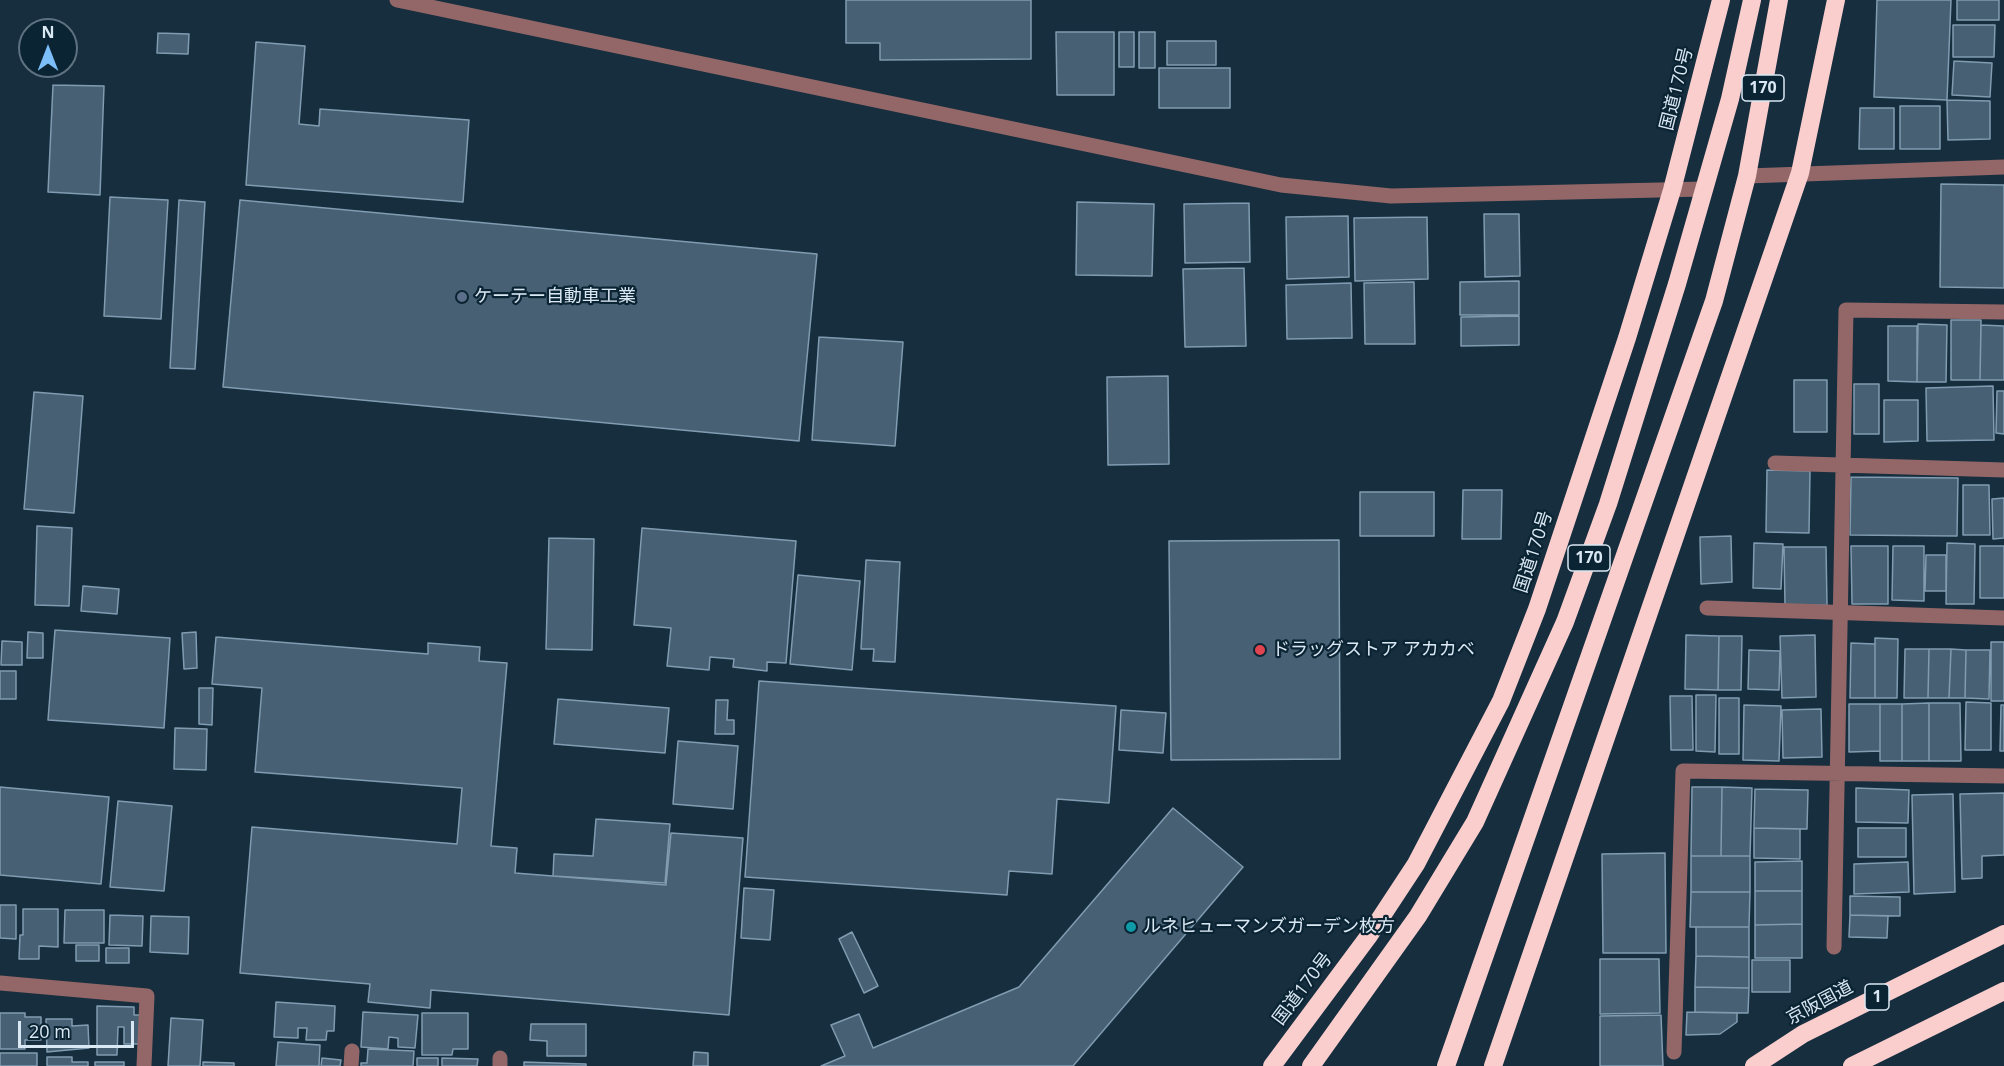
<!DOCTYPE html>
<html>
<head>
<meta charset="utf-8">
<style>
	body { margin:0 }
	#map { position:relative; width:2004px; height:1066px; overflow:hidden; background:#162e3e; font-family:"Open Sans",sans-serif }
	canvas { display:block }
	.north { position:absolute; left:18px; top:18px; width:60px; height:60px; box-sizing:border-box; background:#0b2434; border:2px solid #5e7280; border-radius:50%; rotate:0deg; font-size:16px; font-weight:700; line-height:24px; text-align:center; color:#dae8f3 }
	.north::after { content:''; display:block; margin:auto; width:21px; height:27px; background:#7bbef8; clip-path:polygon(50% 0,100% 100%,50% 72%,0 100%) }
	.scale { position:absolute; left:18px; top:1021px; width:116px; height:27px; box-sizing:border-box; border:3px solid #dae8f3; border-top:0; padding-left:8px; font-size:18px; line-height:21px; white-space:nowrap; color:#dae8f3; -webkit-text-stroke:4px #0b2434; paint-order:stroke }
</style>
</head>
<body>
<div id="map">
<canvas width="2004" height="1066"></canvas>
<div class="north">N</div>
<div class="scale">20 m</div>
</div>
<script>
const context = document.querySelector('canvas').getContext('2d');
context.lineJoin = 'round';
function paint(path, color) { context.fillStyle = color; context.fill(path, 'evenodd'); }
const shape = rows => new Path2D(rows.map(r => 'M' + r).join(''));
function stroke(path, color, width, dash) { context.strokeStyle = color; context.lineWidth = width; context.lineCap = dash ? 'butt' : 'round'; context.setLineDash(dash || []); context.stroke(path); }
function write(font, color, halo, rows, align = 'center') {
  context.font = font + ' "Open Sans","Noto Sans JP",sans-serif'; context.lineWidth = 4.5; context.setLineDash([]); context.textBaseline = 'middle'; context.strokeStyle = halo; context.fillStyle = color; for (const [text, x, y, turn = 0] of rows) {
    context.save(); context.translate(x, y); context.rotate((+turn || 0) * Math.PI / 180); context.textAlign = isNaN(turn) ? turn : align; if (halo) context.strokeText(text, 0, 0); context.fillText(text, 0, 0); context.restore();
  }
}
const building = shape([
	[846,0,1031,0,1031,59,880,60,880,43,846,43,846,0],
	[1877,0,1951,0,1947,100,1874,97,1877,0],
	[1957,0,1999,0,1999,20,1957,20,1957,0],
	[1953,25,1995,25,1994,57,1953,57,1953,25],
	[1056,32,1114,32,1114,95,1057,95,1056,32],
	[1119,32,1134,32,1134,67,1119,67,1119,32],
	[1139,32,1155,32,1155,68,1139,68,1139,32],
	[158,33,189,34,188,54,157,53,158,33],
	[1167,41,1216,41,1216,65,1167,65,1167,41],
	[256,42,305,46,299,124,319,126,320,109,469,120,463,202,246,185,256,42],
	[1954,61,1992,63,1990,97,1952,95,1954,61],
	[1159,68,1230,68,1230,108,1159,108,1159,68],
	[53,85,104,86,100,195,48,192,53,85],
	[1947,100,1990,101,1990,139,1948,140,1947,100],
	[1900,106,1940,106,1940,149,1900,149,1900,106],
	[1860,108,1894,108,1894,149,1859,149,1860,108],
	[1941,184,2004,185,2004,288,1940,287,1941,184],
	[110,197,168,200,161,319,104,316,110,197],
	[179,200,205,202,195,369,170,368,179,200],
	[240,200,817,254,799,441,223,387,240,200],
	[1077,202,1154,204,1152,276,1076,275,1077,202],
	[1249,203,1250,262,1185,263,1184,204,1249,203],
	[1484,214,1519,214,1520,276,1485,277,1484,214],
	[1348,216,1349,277,1287,279,1286,217,1348,216],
	[1427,217,1428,279,1355,281,1354,218,1427,217],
	[1244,268,1246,346,1185,347,1183,269,1244,268],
	[1519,281,1519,315,1460,315,1460,282,1519,281],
	[1414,282,1415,344,1365,344,1364,283,1414,282],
	[1351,283,1352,338,1287,339,1286,285,1351,283],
	[1519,316,1519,345,1461,346,1461,317,1519,316],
	[1951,320,1981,320,1980,380,1951,380,1951,320],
	[1918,324,1947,325,1946,382,1917,382,1918,324],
	[1981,325,2004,326,2004,380,1980,380,1981,325],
	[1888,326,1917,326,1917,382,1888,381,1888,326],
	[819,337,903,342,895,446,812,440,819,337],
	[1168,376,1169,464,1108,465,1107,377,1168,376],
	[1794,380,1827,380,1827,432,1794,432,1794,380],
	[1854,384,1879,384,1879,434,1854,434,1854,384],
	[1993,386,1994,440,1927,441,1926,388,1993,386],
	[1997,391,2004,391,2004,434,1996,433,1997,391],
	[34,392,83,396,74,513,24,509,34,392],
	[1884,400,1918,400,1918,441,1884,442,1884,400],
	[1767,470,1810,471,1809,533,1766,532,1767,470],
	[1851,477,1958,478,1957,536,1850,535,1851,477],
	[1963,485,1989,485,1990,535,1963,535,1963,485],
	[1463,490,1502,490,1501,539,1462,539,1463,490],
	[1360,492,1434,492,1434,536,1360,536,1360,492],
	[2004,498,2004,538,1993,539,1992,499,2004,498],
	[37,526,72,528,69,606,35,605,37,526],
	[642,528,796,541,786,663,767,662,767,671,733,667,734,659,710,657,709,670,667,666,671,628,634,625,642,528],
	[1731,536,1732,582,1701,584,1700,537,1731,536],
	[549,538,594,539,592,650,546,649,549,538],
	[1339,540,1340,759,1171,760,1169,541,1339,540],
	[1754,543,1783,544,1781,589,1753,588,1754,543],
	[1947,543,1975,544,1974,604,1946,604,1947,543],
	[1851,546,1888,546,1888,604,1852,604,1851,546],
	[1893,546,1924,546,1924,601,1892,600,1893,546],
	[1980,546,2004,546,2004,598,1980,598,1980,546],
	[1784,547,1826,547,1827,605,1785,606,1784,547],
	[1926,555,1946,555,1946,591,1925,591,1926,555],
	[866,560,900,562,895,662,873,661,874,649,861,649,866,560],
	[798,575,860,581,852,670,790,664,798,575],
	[83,586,119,589,117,614,81,611,83,586],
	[55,630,170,638,164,728,48,720,55,630],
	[28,632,43,633,43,658,27,658,28,632],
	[196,632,197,668,184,669,182,633,196,632],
	[1686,635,1719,636,1718,690,1685,689,1686,635],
	[1815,635,1816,697,1782,698,1780,636,1815,635],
	[1719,636,1742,636,1741,690,1718,690,1719,636],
	[216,637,428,654,428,643,480,647,479,661,507,663,491,846,517,848,515,873,666,885,671,833,743,838,729,1015,431,990,430,1008,368,1002,370,984,240,973,252,827,457,844,462,788,255,772,262,688,212,684,216,637],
	[1875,638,1898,639,1897,698,1875,698,1875,638],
	[2,641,22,642,22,665,1,665,2,641],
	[1991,642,2004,642,2004,701,1991,701,1991,642],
	[1851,643,1875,644,1875,698,1850,698,1851,643],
	[1905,649,1929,649,1928,698,1904,698,1905,649],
	[1929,649,1951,649,1949,698,1928,698,1929,649],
	[1951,649,1966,650,1965,698,1949,698,1951,649],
	[1749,650,1780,651,1779,690,1748,689,1749,650],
	[1966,650,1990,650,1989,699,1965,698,1966,650],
	[0,671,16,671,16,699,0,699,0,671],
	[759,681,1116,706,1109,803,1057,799,1052,874,1009,871,1007,895,745,877,759,681],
	[199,688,213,688,212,725,199,724,199,688],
	[1696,695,1716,695,1715,752,1696,751,1696,695],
	[1670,696,1692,696,1693,750,1671,750,1670,696],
	[1719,698,1739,698,1739,754,1719,754,1719,698],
	[558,699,669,708,665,753,554,744,558,699],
	[716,700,728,700,727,720,734,720,734,734,715,734,716,700],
	[1966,702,1991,703,1991,750,1965,750,1966,702],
	[1929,703,1929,761,1902,761,1902,704,1929,703],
	[1929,703,1960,703,1961,761,1929,761,1929,703],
	[1849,704,1880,704,1880,751,1849,752,1849,704],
	[1880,704,1902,704,1902,761,1880,761,1880,704],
	[1744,705,1781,706,1779,761,1743,760,1744,705],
	[2001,705,2004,705,2004,751,2000,751,2001,705],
	[1821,709,1822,757,1783,758,1782,710,1821,709],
	[1121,710,1166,713,1163,753,1119,750,1121,710],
	[175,728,207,729,206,770,174,769,175,728],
	[678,741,738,746,733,809,673,804,678,741],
	[0,787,109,797,101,884,0,875,0,787],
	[1692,787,1722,787,1721,856,1691,856,1692,787],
	[1722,787,1752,788,1750,856,1721,856,1722,787],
	[1856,788,1909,790,1908,823,1856,822,1856,788],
	[1755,789,1808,790,1807,829,1754,828,1755,789],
	[2004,793,2004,855,1982,856,1982,878,1962,879,1960,794,2004,793],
	[1953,794,1955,892,1914,894,1912,795,1953,794],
	[118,801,172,806,164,891,110,887,118,801],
	[1173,808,1243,867,1073,1066,821,1066,845,1056,831,1025,859,1014,873,1048,1019,987,1173,808],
	[596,819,670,824,665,883,553,876,554,854,593,856,596,819],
	[1754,828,1800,829,1800,859,1754,858,1754,828],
	[1858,828,1906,828,1906,857,1858,857,1858,828],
	[1665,853,1666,953,1603,953,1602,854,1665,853],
	[1691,856,1750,856,1750,892,1691,892,1691,856],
	[1802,861,1802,891,1755,891,1755,862,1802,861],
	[1908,862,1909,892,1854,894,1854,864,1908,862],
	[744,888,774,890,770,940,741,938,744,888],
	[1755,891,1802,891,1802,924,1755,925,1755,891],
	[1691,892,1750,892,1749,927,1690,927,1691,892],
	[1850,896,1900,897,1900,916,1850,915,1850,896],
	[0,905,16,905,16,939,0,938,0,905],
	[23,909,58,909,58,947,39,946,39,959,19,959,20,935,23,935,23,909],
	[65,910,104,910,104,943,64,943,65,910],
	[110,915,143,916,142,946,109,945,110,915],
	[1850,915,1888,916,1887,938,1849,937,1850,915],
	[151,916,189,917,188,954,150,952,151,916],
	[1802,924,1802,958,1755,958,1755,925,1802,924],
	[1696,927,1749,927,1749,957,1696,956,1696,927],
	[852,932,878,986,864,993,839,939,852,932],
	[76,945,99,945,99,961,76,961,76,945],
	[106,948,129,948,129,963,106,963,106,948],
	[1696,956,1749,957,1749,988,1695,987,1696,956],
	[1600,959,1659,959,1660,1013,1600,1014,1600,959],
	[1752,960,1790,960,1790,992,1752,992,1752,960],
	[1695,987,1749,988,1748,1013,1695,1012,1695,987],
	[276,1002,335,1006,334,1031,327,1031,326,1040,306,1040,307,1028,298,1028,298,1038,274,1037,276,1002],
	[97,1006,134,1007,134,1015,140,1015,140,1044,124,1044,124,1027,118,1027,117,1055,97,1055,97,1006],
	[363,1012,418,1015,415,1048,398,1047,398,1038,389,1037,388,1049,361,1047,363,1012],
	[1687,1012,1737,1013,1737,1022,1720,1034,1686,1035,1687,1012],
	[0,1013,25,1013,25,1017,41,1017,41,1040,25,1040,25,1049,0,1049,0,1013],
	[422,1013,468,1013,468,1049,453,1049,452,1055,422,1055,422,1013],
	[1661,1015,1663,1066,1600,1066,1600,1016,1661,1015],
	[171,1018,203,1020,200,1066,168,1066,171,1018],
	[46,1019,72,1019,72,1026,88,1025,89,1048,47,1052,46,1019],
	[531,1024,586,1024,586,1056,547,1056,547,1041,530,1040,531,1024],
	[278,1042,320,1045,319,1066,276,1066,278,1042],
	[368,1049,414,1051,413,1066,361,1066,361,1063,367,1063,368,1049],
	[694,1052,708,1053,708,1066,693,1066,694,1052],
	[0,1053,37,1053,37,1066,0,1066,0,1053],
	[47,1057,72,1057,72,1062,88,1062,88,1066,47,1066,47,1057],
	[322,1058,341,1060,340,1066,321,1066,322,1058],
	[417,1058,438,1058,438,1066,417,1066,417,1058],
	[442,1058,478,1059,477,1066,442,1066,442,1058],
	[95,1062,124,1062,124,1066,95,1066,95,1062],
	[203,1062,234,1063,234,1066,203,1066,203,1062],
	[524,1062,586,1064,586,1066,524,1066,524,1062]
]);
const minor = shape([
	[397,0,1281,185,1391,196,1704,189],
	[1747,176,2004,167],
	[1775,463,2004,470],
	[1707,608,2004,618],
	[1834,947,1846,310,2004,312],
	[0,983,147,996,144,1066],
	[1674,1052,1683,771,2004,776],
	[351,1066,352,1051],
	[500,1066,500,1058]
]);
const highway = shape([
	[1272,1066,1368,937,1416,864,1501,701,1537,609,1627,338,1672,190,1721,0],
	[1311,1066,1418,916,1475,822,1565,622,1608,504,1677,284,1730,99,1752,0],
	[1446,1066,1714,301,1747,176,1779,0],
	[1493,1066,1800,173,1836,0],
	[1754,1066,1803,1034,2004,934],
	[1852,1066,2004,991]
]);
const markers = [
	[462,297,6,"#5c6f8a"],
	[1260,650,6,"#e0444e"],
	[1131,927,6,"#0f9aa8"]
];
const shields = [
	[1763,88,42],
	[1589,558,42],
	[1877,997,24]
];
const shieldNames = [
	["170",1763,88],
	["170",1589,558],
	["1",1877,997]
];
const streetNames = [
	["国道170号",1677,89,-76],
	["国道170号",1534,552,-72],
	["国道170号",1303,989,-53],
	["京阪国道",1820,1003,-28]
];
const poiNames = [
	["ケーテー自動車工業",474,297],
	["ドラッグストア アカカベ",1272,650],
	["ルネヒューマンズガーデン枚方",1143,927]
];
paint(building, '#476073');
stroke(building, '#819cb1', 1.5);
stroke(minor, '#936767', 15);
stroke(highway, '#fbcece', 18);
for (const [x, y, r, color] of markers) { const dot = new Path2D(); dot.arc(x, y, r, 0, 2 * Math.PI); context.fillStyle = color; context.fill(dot); stroke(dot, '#0b2434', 2); }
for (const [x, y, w] of shields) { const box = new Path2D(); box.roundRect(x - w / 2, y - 13, w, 26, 4.5); context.fillStyle = '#0b2434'; context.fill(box); stroke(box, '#dae8f3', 1.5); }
write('bold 16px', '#dae8f3', null, shieldNames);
write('18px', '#dae8f3', '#0b2434', streetNames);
write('18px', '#dae8f3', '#0b2434', poiNames, 'left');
</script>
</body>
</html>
